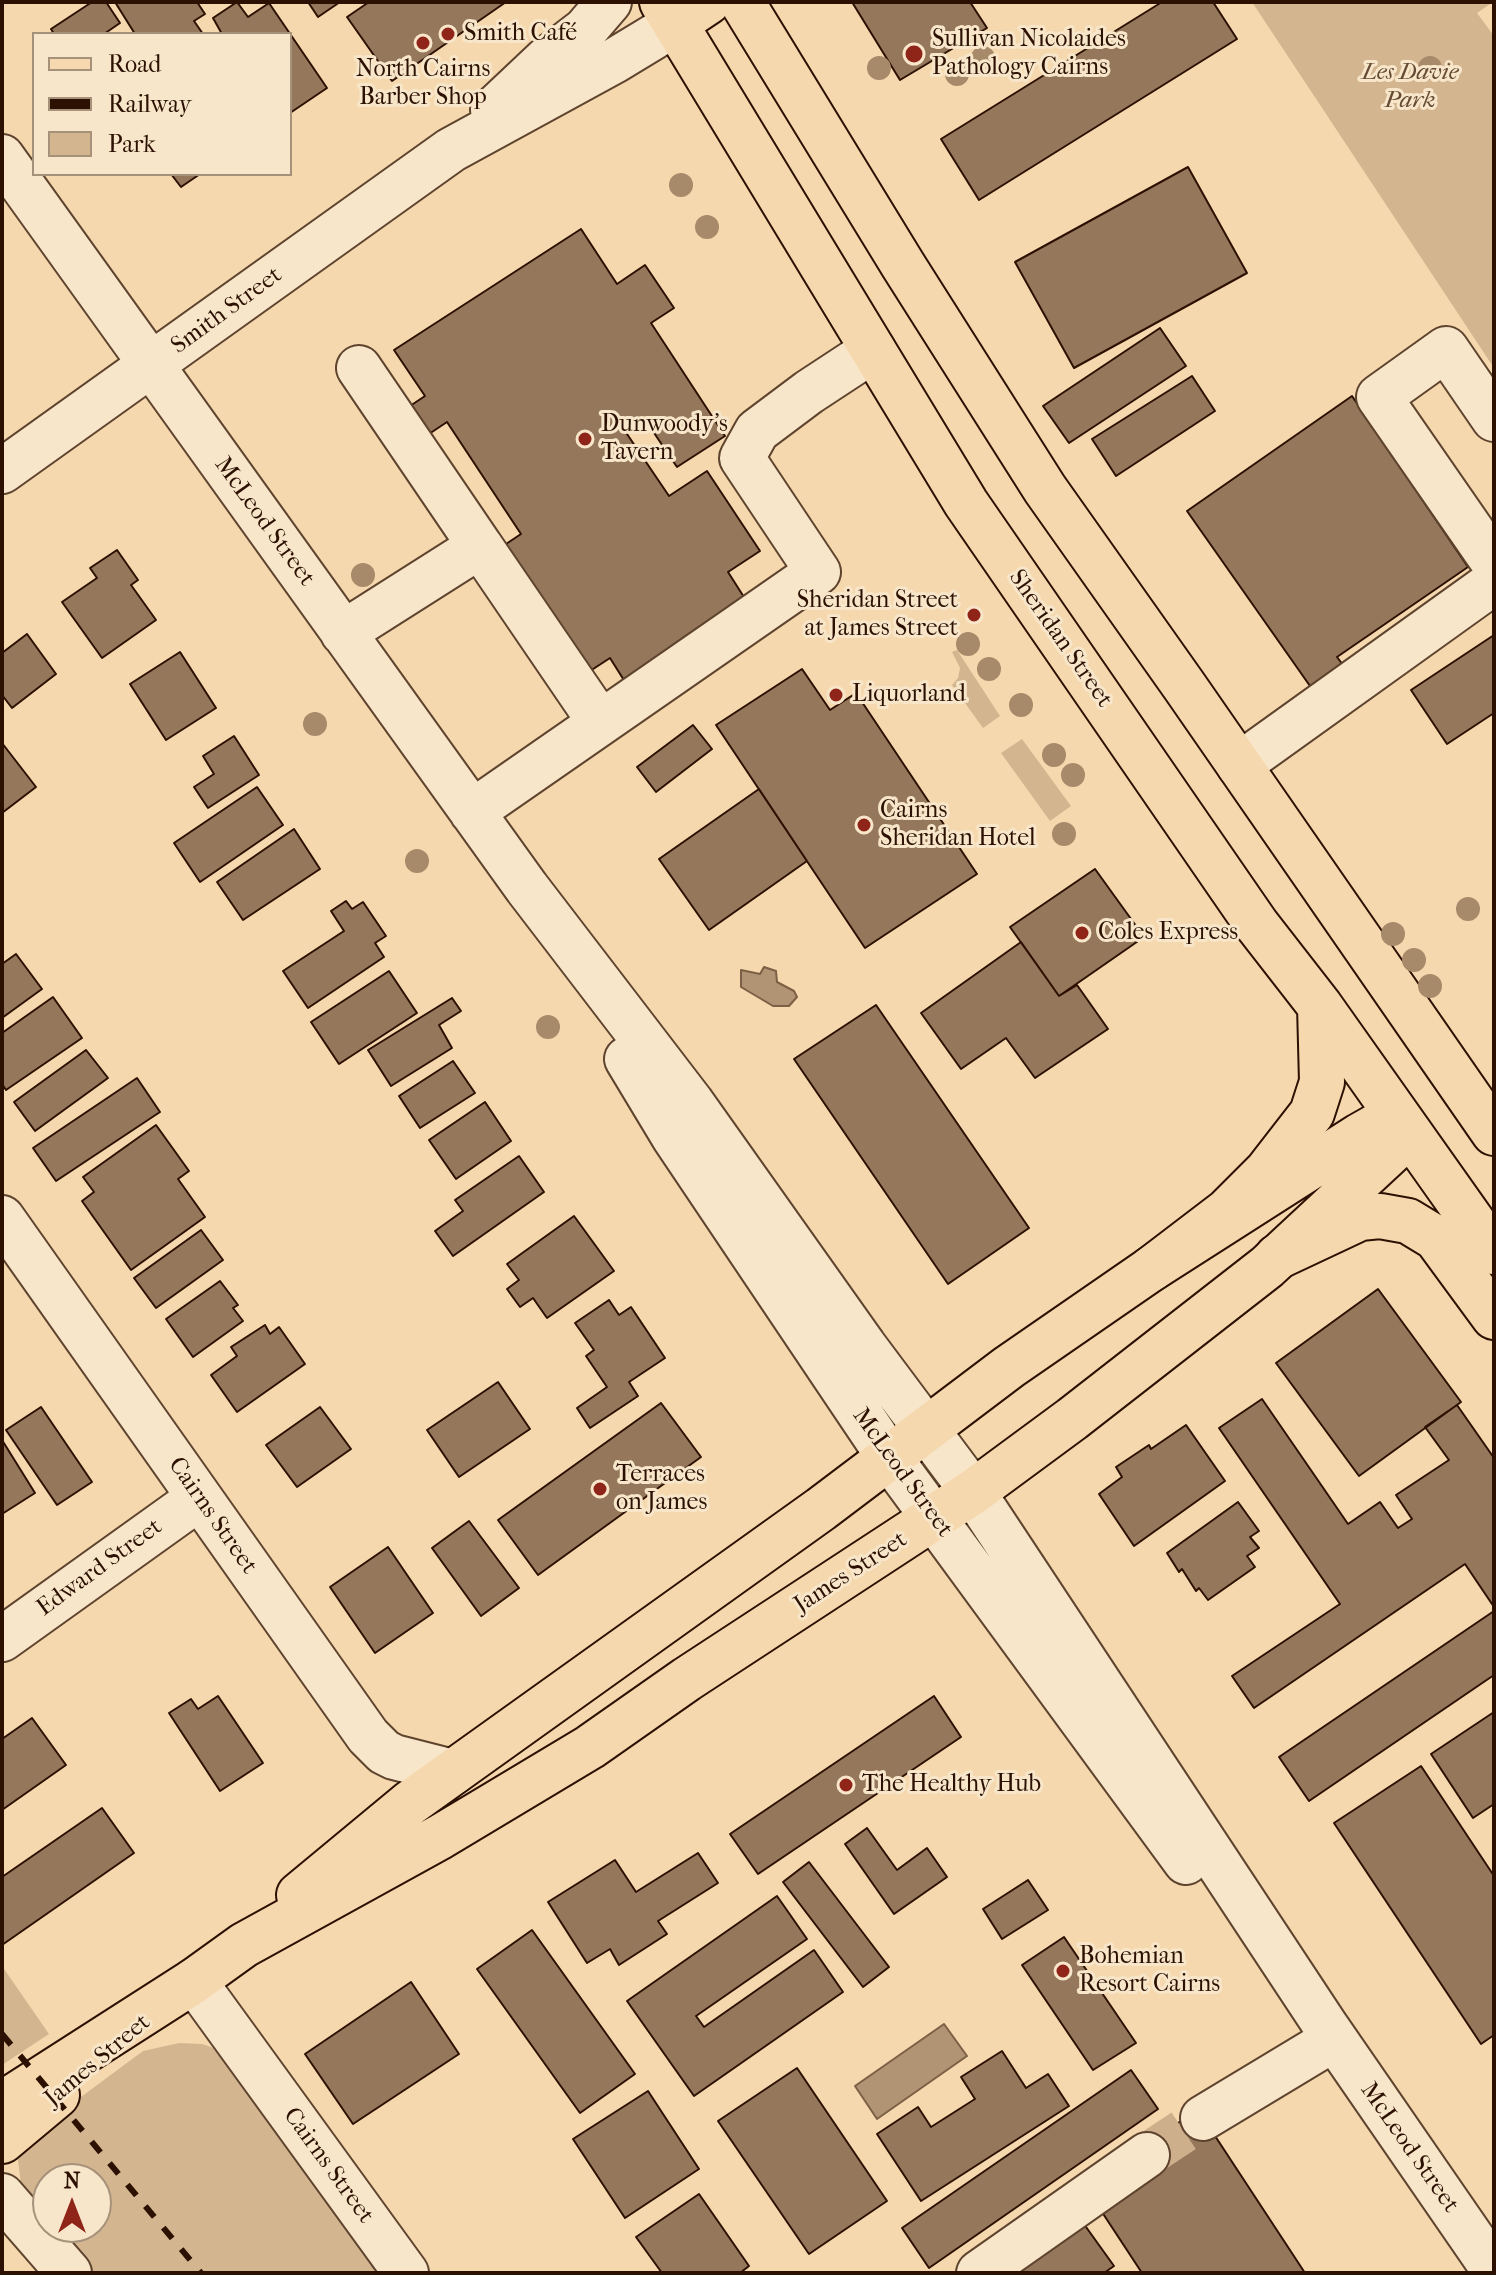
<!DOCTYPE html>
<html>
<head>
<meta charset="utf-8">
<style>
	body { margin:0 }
	#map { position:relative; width:1496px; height:2275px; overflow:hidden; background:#f5d8ad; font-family:"IM FELL French Canon",serif }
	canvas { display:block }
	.frame { position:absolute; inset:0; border:4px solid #2c1103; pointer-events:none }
	.legend { position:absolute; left:32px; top:32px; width:260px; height:144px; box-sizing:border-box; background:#f8e6ca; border:2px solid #a6917a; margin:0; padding:10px 14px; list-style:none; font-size:24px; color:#2c1103 }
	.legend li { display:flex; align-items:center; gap:16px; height:40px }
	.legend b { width:40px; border:2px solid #a6917a }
	.north { position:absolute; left:32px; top:2163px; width:80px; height:80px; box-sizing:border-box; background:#f8e6ca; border:2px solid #a6917a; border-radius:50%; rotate:0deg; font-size:22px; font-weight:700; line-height:32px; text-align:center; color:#2c1103 }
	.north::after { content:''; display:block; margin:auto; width:28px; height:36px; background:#8f2418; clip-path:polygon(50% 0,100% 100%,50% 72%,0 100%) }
</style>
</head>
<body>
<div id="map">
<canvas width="1496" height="2275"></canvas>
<div class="frame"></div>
<ul class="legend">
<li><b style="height:10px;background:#f5d8ad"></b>Road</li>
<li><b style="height:10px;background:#2c1103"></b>Railway</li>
<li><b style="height:22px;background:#d3b690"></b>Park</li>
</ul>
<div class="north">N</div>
</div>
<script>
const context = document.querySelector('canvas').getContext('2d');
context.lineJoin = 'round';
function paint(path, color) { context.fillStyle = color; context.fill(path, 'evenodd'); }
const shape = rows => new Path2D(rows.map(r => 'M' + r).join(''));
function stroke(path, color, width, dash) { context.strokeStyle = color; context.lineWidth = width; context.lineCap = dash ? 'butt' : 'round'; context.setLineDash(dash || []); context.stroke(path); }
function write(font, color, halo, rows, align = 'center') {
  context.font = font + ' "IM FELL French Canon",serif'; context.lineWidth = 6; context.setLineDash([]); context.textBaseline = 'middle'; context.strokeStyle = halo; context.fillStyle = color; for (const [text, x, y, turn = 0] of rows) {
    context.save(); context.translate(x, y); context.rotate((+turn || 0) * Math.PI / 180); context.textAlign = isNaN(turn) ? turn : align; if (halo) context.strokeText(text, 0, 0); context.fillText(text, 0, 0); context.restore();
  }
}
const green = shape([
	[1252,2,1493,2,1477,13,1494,36,1494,368],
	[957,650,1000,716,983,728,952,685,958,678,960,668,952,652],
	[1022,739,1071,806,1050,821,1001,753],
	[2,1966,49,2034,2,2065],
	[179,2043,202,2044,217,2049,380,2273,92,2273,55,2227,96,2227,96,2179,48,2179,48,2219,21,2185,18,2160,21,2147,27,2137,143,2051]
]);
const water = shape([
	[764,967,776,971,777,982,794,991,797,997,789,1006,773,1006,741,987,741,970,760,974,764,967],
	[944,2024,967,2056,877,2119,855,2086,944,2024]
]);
const building = shape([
	[92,2,106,2,120,23,104,34,54,34,51,29,92,2],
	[115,2,197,2,205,14,194,21,203,34,135,34,115,2],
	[237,2,248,17,269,3,327,88,290,113,290,34,222,34,213,18,237,2],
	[308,2,340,2,318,17,308,2],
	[369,2,506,2,392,81,347,17,369,2],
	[852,2,970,2,987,28,900,80,852,2],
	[1162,2,1213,2,1237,39,979,200,941,139,1162,2],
	[1188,167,1247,273,1074,368,1015,262,1188,167],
	[171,174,200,174,181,187,171,174],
	[581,229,617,284,645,265,674,308,651,323,725,436,677,467,646,421,627,434,669,496,707,471,760,551,728,572,749,605,627,685,610,658,584,675,500,548,521,534,447,422,420,440,401,412,425,396,394,350,581,229],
	[1160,328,1186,366,1069,443,1043,406,1160,328],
	[1192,376,1215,411,1116,476,1092,439,1192,376],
	[1352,396,1468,567,1337,657,1343,665,1310,686,1187,511,1352,396],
	[117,550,138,580,131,585,156,620,102,658,62,602,97,578,90,568,117,550],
	[27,634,56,674,12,708,2,695,2,653,27,634],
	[1494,635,1494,713,1447,744,1411,690,1494,635],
	[180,652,216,708,166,740,130,684,180,652],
	[802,669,830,710,856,693,977,874,865,948,716,725,802,669],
	[693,725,712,749,656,792,637,767,693,725],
	[234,736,259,775,208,808,194,787,214,774,203,756,234,736],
	[2,743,36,787,2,813,2,743],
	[257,787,283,825,200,882,174,843,257,787],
	[759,789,807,861,709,930,659,859,759,789],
	[294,829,320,869,243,920,217,882,294,829],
	[1095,869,1144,937,1059,996,1010,927,1095,869],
	[346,901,352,909,363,902,386,936,375,943,384,957,308,1008,283,971,344,931,331,911,346,901],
	[1021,942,1059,996,1077,985,1108,1029,1035,1078,1006,1038,961,1069,921,1013,1021,942],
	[16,954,42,989,2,1018,2,964,16,954],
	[389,971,417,1013,339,1064,311,1022,389,971],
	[53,997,82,1038,6,1090,2,1084,2,1033,53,997],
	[452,998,461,1011,439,1025,452,1048,391,1086,368,1050,452,998],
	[876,1005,1029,1228,948,1284,794,1059,876,1005],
	[86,1050,108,1078,35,1131,14,1102,86,1050],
	[453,1061,475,1093,420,1128,399,1096,453,1061],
	[137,1078,160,1112,56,1181,33,1148,137,1078],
	[485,1102,511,1141,456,1179,429,1140,485,1102],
	[156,1125,189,1171,178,1179,205,1217,131,1270,82,1201,94,1192,83,1177,156,1125],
	[519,1156,544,1192,453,1256,435,1231,463,1211,455,1200,519,1156],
	[574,1216,614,1271,547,1318,533,1298,520,1307,507,1289,519,1280,507,1264,574,1216],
	[201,1230,223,1260,156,1308,134,1278,201,1230],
	[220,1281,238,1305,233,1308,243,1321,193,1357,166,1319,220,1281],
	[1378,1289,1461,1402,1359,1476,1276,1363,1378,1289],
	[609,1300,619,1315,631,1307,665,1358,629,1382,638,1396,590,1428,577,1408,607,1387,586,1356,594,1350,575,1323,609,1300],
	[265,1325,270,1334,279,1327,305,1364,237,1412,211,1375,237,1356,231,1347,265,1325],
	[498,1382,530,1429,459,1477,427,1430,498,1382],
	[1262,1399,1348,1524,1380,1502,1398,1528,1412,1519,1396,1495,1449,1460,1425,1427,1457,1405,1494,1458,1494,1607,1465,1564,1254,1708,1232,1676,1340,1604,1219,1428,1262,1399],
	[661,1403,701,1457,538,1575,498,1520,661,1403],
	[41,1407,92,1482,57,1505,6,1430,41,1407],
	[320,1407,351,1449,297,1487,266,1445,320,1407],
	[1186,1425,1225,1481,1134,1546,1099,1494,1122,1477,1116,1467,1149,1445,1151,1449,1186,1425],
	[2,1440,35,1493,2,1514,2,1440],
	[1238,1502,1259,1531,1250,1537,1259,1548,1247,1556,1255,1567,1208,1600,1199,1588,1196,1591,1182,1569,1179,1572,1167,1553,1238,1502],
	[469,1521,519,1588,481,1616,432,1548,469,1521],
	[388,1547,433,1613,375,1653,330,1587,388,1547],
	[1494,1611,1494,1675,1309,1801,1279,1757,1494,1611],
	[218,1696,263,1763,220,1791,169,1713,191,1699,198,1709,218,1696],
	[934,1696,961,1737,758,1874,730,1834,934,1696],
	[1494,1712,1494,1804,1473,1818,1431,1754,1494,1712],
	[32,1718,66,1765,2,1810,2,1739,32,1718],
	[1421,1766,1494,1876,1494,2035,1481,2044,1334,1823,1421,1766],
	[102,1808,134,1853,2,1945,2,1877,102,1808],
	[867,1828,897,1870,927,1848,947,1877,894,1914,845,1844,867,1828],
	[698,1853,718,1883,658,1921,667,1934,619,1965,610,1949,587,1963,548,1902,615,1860,636,1892,698,1853],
	[809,1862,889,1967,863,1987,783,1882,809,1862],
	[1028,1880,1048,1910,1002,1939,983,1909,1028,1880],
	[777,1896,807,1939,696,2016,704,2027,814,1950,843,1992,694,2096,627,2001,777,1896],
	[532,1930,635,2074,580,2113,477,1969,532,1930],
	[1064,1937,1136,2043,1093,2070,1022,1965,1064,1937],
	[411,1982,459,2054,353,2124,305,2054,411,1982],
	[1002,2051,1026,2088,1048,2074,1069,2106,921,2201,877,2134,918,2107,931,2127,975,2099,961,2077,1002,2051],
	[797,2068,887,2201,809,2254,718,2121,797,2068],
	[1131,2070,1158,2109,929,2268,902,2228,1131,2070],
	[648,2091,699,2169,625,2218,573,2139,648,2091],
	[1198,2110,1305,2273,1142,2273,1096,2203,1141,2147,1198,2110],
	[699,2194,749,2266,740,2273,662,2273,636,2237,699,2194],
	[1076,2213,1114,2266,1104,2273,992,2273,1076,2213]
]);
const minorTunnel = shape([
	[1147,2155,1203,2118]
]);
const minor = shape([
	[493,110,546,60,585,30,609,2],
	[2,157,527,888,691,1102,864,1346,973,1492,1325,2025,1494,2270],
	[359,368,480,546],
	[1494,419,1446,349,1379,397,1494,563],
	[2,471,451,150,614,61,675,24],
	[343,633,480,546,600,722],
	[1239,765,1494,582],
	[472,812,818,572,742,458,757,431,809,392,873,350],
	[627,1059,674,1137,889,1457,1186,1862],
	[2,1218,368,1736,384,1752,394,1757,453,1772],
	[2,1639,199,1498],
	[194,1981,406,2273],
	[1203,2118,1334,2039],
	[2,2196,69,2273],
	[979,2273,1147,2155]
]);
const major = shape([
	[299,1895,410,1803,821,1509,1009,1367,1151,1269,1359,1136,1396,1115],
	[2,2104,194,1981,244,1945,440,1837,590,1747,687,1679,973,1492,1072,1419,1267,1267,1410,1134],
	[2,2141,57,2095]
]);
const highway = shape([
	[662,2,966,503,1257,925,1320,1006,1494,1252],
	[742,2,903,265,1045,489,1185,687,1494,1133],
	[675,24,708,2],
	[1277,1257,1360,1218,1380,1216,1408,1221,1436,1238,1494,1317],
	[1151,1269,1227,1211,1267,1171,1312,1113,1322,1082,1320,1006]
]);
const rail = shape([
	[2,2034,201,2273]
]);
const trees = [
	[983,58],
	[879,68],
	[1430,68],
	[957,74],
	[681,185],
	[707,227],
	[363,575],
	[968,644],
	[989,669],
	[1021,705],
	[315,724],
	[1054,755],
	[1073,775],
	[1064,834],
	[417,861],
	[1468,909],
	[1393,934],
	[1414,960],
	[1430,986],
	[548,1027]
];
const markers = [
	[448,34,8,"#8f2418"],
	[423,43,8,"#8f2418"],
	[914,54,10,"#8f2418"],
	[585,439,8,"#8f2418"],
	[974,615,8,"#8f2418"],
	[836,695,8,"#8f2418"],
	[864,825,8,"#8f2418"],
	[1082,933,8,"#8f2418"],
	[600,1489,8,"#8f2418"],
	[846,1785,8,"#8f2418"],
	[1063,1971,8,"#8f2418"]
];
const poiNames = [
	["Smith Café",464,34],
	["Sullivan Nicolaides",932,40],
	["Pathology Cairns",932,68],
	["North Cairns",423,70,"center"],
	["Barber Shop",423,98,"center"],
	["Dunwoody's",601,425],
	["Tavern",601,453],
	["Sheridan Street",958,601,"right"],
	["at James Street",958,629,"right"],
	["Liquorland",852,695],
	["Cairns",880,811],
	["Sheridan Hotel",880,839],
	["Coles Express",1098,933],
	["Terraces",616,1475],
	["on James",616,1503],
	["The Healthy Hub",862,1785],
	["Bohemian",1079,1957],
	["Resort Cairns",1079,1985]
];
const parkNames = [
	["Les Davie",1410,73],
	["Park",1410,101]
];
const streetNames = [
	["Smith Street",227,311,-36],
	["McLeod Street",264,522,54],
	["Sheridan Street",1060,639,55],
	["McLeod Street",902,1473,54],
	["Cairns Street",212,1516,55],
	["Edward Street",100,1568,-36],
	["James Street",851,1573,-33],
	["James Street",98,2061,-40],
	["McLeod Street",1409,2148,55],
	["Cairns Street",328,2166,54]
];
paint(green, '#d3b690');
paint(water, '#b19473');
stroke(water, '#7c6046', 2);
paint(building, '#95785b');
stroke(building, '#2c1103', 2);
stroke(minorTunnel, '#cdb08b', 44, [44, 22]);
stroke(minor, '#5e432e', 48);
stroke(major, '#2c1103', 48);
stroke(highway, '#2c1103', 48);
stroke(minor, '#f8e6ca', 44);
stroke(major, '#f5d8ad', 44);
stroke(highway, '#f5d8ad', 44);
stroke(rail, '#2c1103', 6, [14, 14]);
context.fillStyle = '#a68a6a';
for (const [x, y] of trees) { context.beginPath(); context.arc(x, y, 12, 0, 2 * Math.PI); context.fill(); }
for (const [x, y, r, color] of markers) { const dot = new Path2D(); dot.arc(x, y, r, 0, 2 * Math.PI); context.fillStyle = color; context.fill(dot); stroke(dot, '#f8e6ca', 3); }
write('24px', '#2c1103', '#f8e6ca', poiNames, 'left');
write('italic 24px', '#664b34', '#f8e6ca', parkNames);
write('24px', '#2c1103', '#f8e6ca', streetNames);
</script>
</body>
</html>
